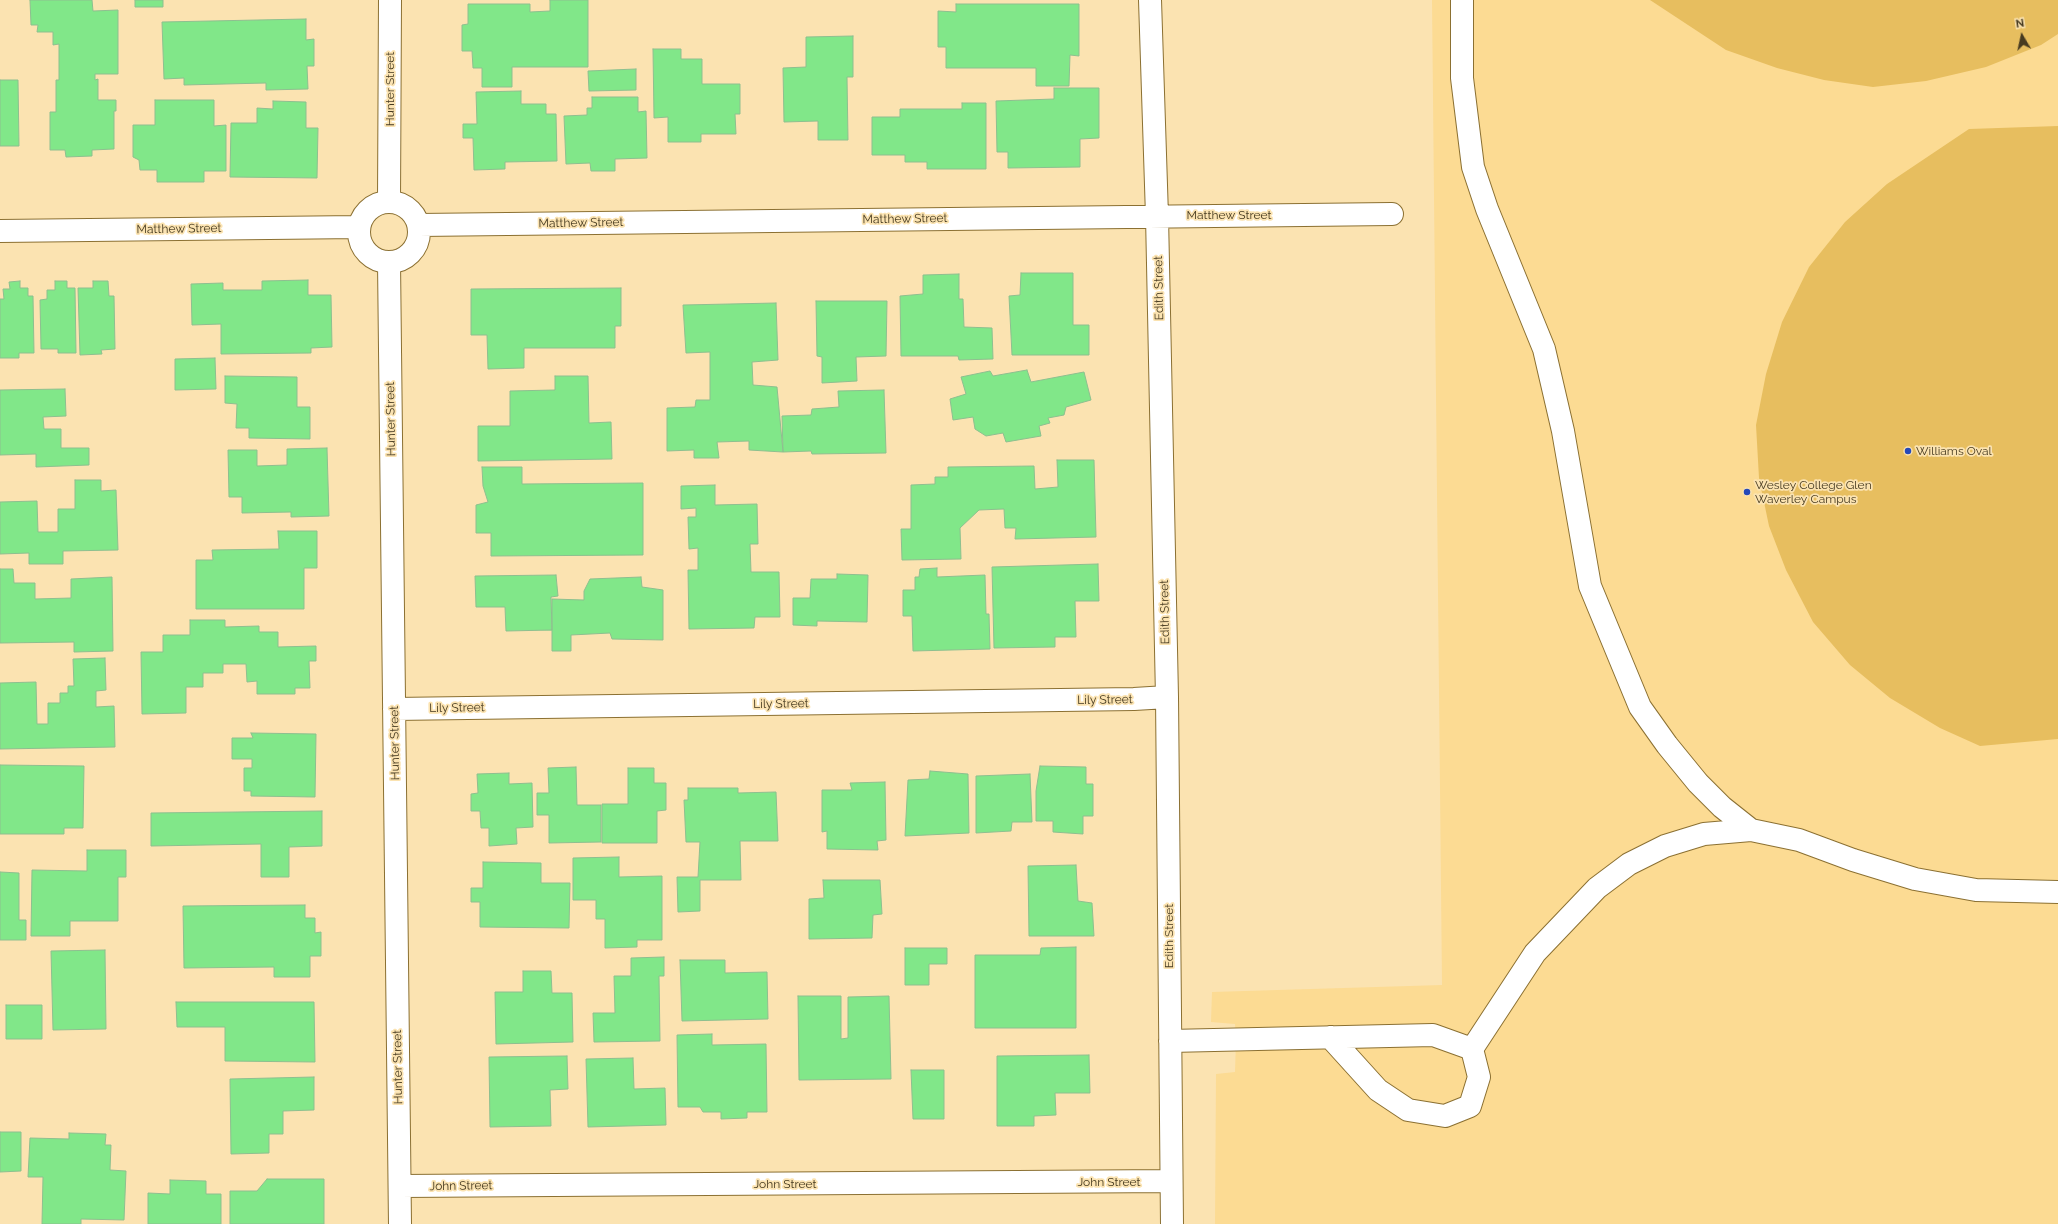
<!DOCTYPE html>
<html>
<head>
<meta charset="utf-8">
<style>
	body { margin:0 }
	#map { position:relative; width:2058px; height:1224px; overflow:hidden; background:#fbe3b1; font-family:Raleway,sans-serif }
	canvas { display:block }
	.north { position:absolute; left:2002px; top:16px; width:40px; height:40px; -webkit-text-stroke:3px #fbe3b1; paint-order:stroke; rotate:351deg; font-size:11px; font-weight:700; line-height:16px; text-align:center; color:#463a20 }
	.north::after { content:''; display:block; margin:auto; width:14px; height:18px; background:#463a20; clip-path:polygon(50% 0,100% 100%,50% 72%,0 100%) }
</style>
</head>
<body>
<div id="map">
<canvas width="2058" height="1224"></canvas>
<div class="north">N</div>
</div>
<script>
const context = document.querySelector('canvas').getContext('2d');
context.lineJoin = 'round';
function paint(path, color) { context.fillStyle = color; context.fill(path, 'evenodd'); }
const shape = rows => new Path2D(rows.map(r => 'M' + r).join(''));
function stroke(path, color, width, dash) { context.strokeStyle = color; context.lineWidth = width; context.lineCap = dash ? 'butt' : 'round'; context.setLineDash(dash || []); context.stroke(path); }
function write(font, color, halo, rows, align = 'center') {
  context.font = font + ' Raleway,sans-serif'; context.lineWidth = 3.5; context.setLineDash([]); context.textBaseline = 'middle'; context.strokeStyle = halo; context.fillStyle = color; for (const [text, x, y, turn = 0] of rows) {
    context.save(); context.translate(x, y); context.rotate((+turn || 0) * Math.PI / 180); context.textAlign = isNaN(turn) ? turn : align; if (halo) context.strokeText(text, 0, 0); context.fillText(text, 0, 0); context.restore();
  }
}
const built = shape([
	[1432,0,2058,0,2058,1224,1215,1224,1216,1074,1235,1072,1236,1040,1235,1024,1211,1022,1212,992,1442,985]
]);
const green = shape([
	[1650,0,2058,0,2058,34,2041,45,1986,67,1926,81,1873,87,1824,80,1777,68,1726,50],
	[2058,126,2058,739,1980,746,1940,728,1890,698,1850,665,1813,622,1786,570,1769,526,1759,478,1756,425,1766,374,1782,322,1809,267,1845,222,1887,184,1969,129]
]);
const building = shape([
	[30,0,92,0,93,11,118,10,118,74,95,74,95,80,98,79,98,100,116,100,116,111,114,111,114,149,92,150,92,156,66,157,65,150,50,150,50,112,56,112,56,80,59,80,59,44,53,45,53,32,37,32,38,25,31,25,30,0],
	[135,0,163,0,163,7,135,7,135,0],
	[550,0,588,0,588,67,512,67,512,87,482,87,482,68,473,68,472,51,462,51,462,25,468,24,468,4,530,4,530,12,550,11,550,0],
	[956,4,1079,4,1079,56,1070,55,1069,86,1036,86,1036,68,946,68,946,47,938,47,938,11,956,12,956,4],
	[306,19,306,40,314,39,314,66,307,66,308,89,266,90,266,83,184,85,184,78,164,79,162,22,306,19],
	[853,36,853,77,847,77,848,140,818,140,818,121,784,122,783,68,806,67,806,37,853,36],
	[653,49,681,49,681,59,702,59,702,84,740,84,740,114,735,114,736,134,701,134,701,142,668,142,668,117,654,118,653,49],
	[636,69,636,90,589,91,588,71,636,69],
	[0,80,18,80,19,146,0,146,0,80],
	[1054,88,1099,88,1099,138,1080,139,1080,167,1008,168,1008,152,997,152,996,101,1054,99,1054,88],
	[521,91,521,104,546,104,546,114,556,114,557,161,505,162,505,169,474,170,473,138,463,138,463,124,477,124,476,92,521,91],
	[592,97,638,97,638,112,646,111,647,158,615,159,615,171,591,171,590,163,566,164,564,116,587,115,587,108,592,108,592,97],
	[155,100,214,100,214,126,226,125,226,171,204,171,204,182,157,182,157,170,140,170,139,160,133,157,133,125,155,125,155,100],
	[273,101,306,102,306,128,318,128,317,178,230,177,231,123,257,123,257,108,273,109,273,101],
	[962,103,986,103,986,169,927,169,927,162,905,162,905,155,872,155,872,117,900,117,900,109,962,109,962,103],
	[1021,273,1073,273,1073,325,1089,325,1089,355,1012,355,1009,296,1020,295,1021,273],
	[959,274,959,299,963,299,964,327,992,328,993,359,959,360,958,356,901,356,900,296,923,294,923,275,959,274],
	[308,280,308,295,331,295,332,347,311,348,311,353,221,354,221,324,192,325,191,284,223,283,223,290,262,290,262,281,308,280],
	[20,281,20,288,28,288,28,296,33,296,34,353,19,353,19,358,0,358,0,299,4,299,3,289,10,289,9,282,20,281],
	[55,281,67,281,67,288,75,288,76,353,58,353,58,349,41,349,40,300,47,299,47,290,55,290,55,281],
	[93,281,108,281,109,296,114,296,115,349,101,350,102,354,80,355,78,288,93,288,93,281],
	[621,288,621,326,615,326,615,348,524,348,524,368,488,369,487,335,471,335,471,289,621,288],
	[816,301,887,301,886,356,856,357,857,381,822,383,822,357,817,356,816,301],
	[776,303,778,360,752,362,753,385,777,387,783,452,749,450,749,441,717,442,719,458,694,458,694,450,667,451,667,408,695,407,696,400,710,400,710,352,686,353,683,305,776,303],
	[215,358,216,389,175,390,175,359,215,358],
	[1027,370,1031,382,1084,372,1091,400,1066,407,1064,415,1048,418,1050,423,1039,426,1041,436,1006,442,1003,433,986,436,975,429,973,417,953,420,950,399,966,394,961,377,990,371,993,376,1027,370],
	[225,376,297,377,297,407,310,407,310,439,249,438,249,428,236,428,237,404,225,403,225,376],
	[555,376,588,376,589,423,611,422,612,459,478,461,478,426,510,426,510,391,555,390,555,376],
	[65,389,66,416,43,417,44,429,61,429,61,448,89,448,89,465,36,467,36,454,0,455,0,390,65,389],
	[884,390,886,453,812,454,811,451,783,452,782,416,811,415,812,409,839,407,838,391,884,390],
	[327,448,329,516,291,517,291,512,242,513,242,497,229,497,228,450,257,450,257,466,287,465,287,449,327,448],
	[1057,460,1094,460,1096,537,1015,539,1016,528,1005,528,1004,509,979,510,960,528,961,559,902,560,901,529,911,529,911,485,935,484,935,477,948,477,948,467,1034,466,1035,489,1058,487,1057,460],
	[482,467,522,467,522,484,643,483,643,555,491,556,491,533,476,533,476,505,488,502,483,486,482,467],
	[75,480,101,480,101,491,116,490,118,550,63,551,63,564,29,564,29,553,0,554,0,502,37,501,38,532,58,532,58,509,75,509,75,480],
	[715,485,715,505,757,504,758,544,750,544,751,572,779,572,780,617,755,617,754,628,689,629,688,570,698,570,698,548,689,549,688,517,696,517,696,508,681,509,681,486,715,485],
	[278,531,317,531,317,568,304,568,304,609,196,609,196,560,213,560,212,550,279,549,278,531],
	[1098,564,1099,601,1075,601,1076,637,1055,637,1055,647,994,648,992,567,1098,564],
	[937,568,937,577,985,575,986,614,989,614,990,649,913,651,912,616,903,616,903,590,915,590,915,577,919,577,920,569,937,568],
	[0,569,13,569,14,583,35,583,35,599,71,598,71,579,112,577,113,651,74,652,74,642,0,643,0,569],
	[837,574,868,575,867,622,817,621,817,626,793,625,793,598,810,598,811,579,837,579,837,574],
	[556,575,558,596,551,597,552,630,506,631,505,607,476,607,475,576,556,575],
	[641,577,642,587,663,590,663,640,612,639,610,633,571,635,571,651,552,651,552,599,584,600,584,591,590,579,641,577],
	[190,620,225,620,225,627,259,626,259,632,278,632,278,647,316,646,316,661,309,661,310,688,295,688,295,694,257,694,257,681,247,682,246,664,223,664,223,673,203,673,203,687,186,687,186,713,142,714,141,652,163,652,163,635,190,635,190,620],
	[105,658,106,690,96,691,96,707,114,706,115,747,0,749,0,683,36,682,37,724,48,724,48,703,60,703,60,693,68,693,68,686,74,686,73,659,105,658],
	[251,733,316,734,315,797,251,796,251,791,244,791,244,768,252,768,252,759,232,759,232,738,253,738,251,733],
	[0,765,84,766,83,828,64,828,64,834,0,834,0,765],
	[1040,766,1086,767,1086,784,1093,784,1093,816,1083,816,1083,834,1053,832,1053,821,1036,821,1036,791,1040,766],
	[576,767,577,805,601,805,601,842,549,843,549,815,537,815,537,793,549,793,548,768,576,767],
	[628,768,654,768,654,783,666,783,666,810,657,811,657,843,602,843,602,804,628,804,628,768],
	[930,771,968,774,969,833,905,836,908,780,929,779,930,771],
	[509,773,509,784,532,783,533,827,516,828,517,844,489,846,489,828,481,828,480,811,471,811,471,794,478,793,477,774,509,773],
	[1030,774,1032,822,1012,822,1011,831,976,833,976,776,1030,774],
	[885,782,886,840,877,841,878,850,827,849,827,831,822,832,822,790,852,790,850,783,885,782],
	[688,788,738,788,738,793,776,792,778,841,740,841,741,880,700,880,700,911,678,912,677,877,698,877,700,842,686,842,684,800,688,800,688,788],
	[322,811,322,846,289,847,289,877,261,877,261,844,151,846,151,813,322,811],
	[87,850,126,850,126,877,118,877,118,921,70,921,70,936,31,936,32,870,87,871,87,850],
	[619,857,619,877,662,876,662,940,637,940,637,947,605,948,605,919,596,919,596,900,573,900,573,858,619,857],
	[483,862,541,863,541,883,570,883,569,928,480,927,480,902,471,902,471,888,483,888,483,862],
	[1076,865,1078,901,1092,903,1094,936,1029,936,1028,866,1076,865],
	[0,872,19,873,19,920,26,920,26,940,0,940,0,872],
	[823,880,880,880,882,914,873,915,872,938,809,939,809,899,824,898,823,880],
	[305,905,305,918,315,918,315,933,321,932,321,956,310,956,310,977,274,977,274,967,184,968,183,906,305,905],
	[1076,947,1076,1028,975,1028,975,955,1040,955,1041,948,1076,947],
	[905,948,947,948,947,964,929,964,929,985,905,985,905,948],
	[105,950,106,1029,53,1030,51,951,105,950],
	[664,957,664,976,659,976,660,1041,594,1042,593,1013,615,1013,614,976,631,976,631,958,664,957],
	[680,960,725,960,725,973,767,972,768,1019,682,1021,680,960],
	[523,971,551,971,552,993,572,993,573,1042,496,1044,495,992,523,992,523,971],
	[798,996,841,996,841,1039,848,1038,848,997,889,996,891,1079,799,1080,798,996],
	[176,1002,314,1002,315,1062,225,1061,225,1027,177,1027,176,1002],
	[6,1005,42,1005,42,1039,6,1039,6,1005],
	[712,1034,712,1045,766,1044,767,1112,747,1112,747,1118,721,1119,721,1112,703,1112,700,1107,678,1107,677,1035,712,1034],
	[1089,1055,1090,1093,1055,1093,1056,1115,1034,1116,1034,1126,997,1126,997,1056,1089,1055],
	[567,1056,568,1089,550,1090,551,1126,490,1127,489,1057,567,1056],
	[633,1058,634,1089,665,1088,666,1125,588,1127,586,1059,633,1058],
	[911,1070,944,1070,944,1119,913,1119,911,1070],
	[314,1077,314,1110,283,1111,283,1134,269,1134,269,1153,231,1154,230,1079,314,1077],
	[0,1132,21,1132,21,1171,0,1172,0,1132],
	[69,1133,106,1134,105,1145,111,1145,110,1170,126,1171,124,1220,81,1219,81,1224,42,1224,43,1177,28,1177,30,1138,69,1139,69,1133],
	[267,1179,324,1179,324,1224,230,1224,230,1191,257,1191,267,1179],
	[170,1180,206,1181,206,1194,221,1194,221,1224,148,1224,148,1193,170,1194,170,1180]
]);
const minor = shape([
	[1150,0,1157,216,1167,697,1172,1224],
	[1462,0,1462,78,1473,167,1487,209,1544,349,1563,431,1590,586,1640,707,1667,745,1698,783,1722,807,1751,830],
	[389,201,390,0],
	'359 232a30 30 0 1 1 60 0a30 30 0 1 1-60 0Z',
	[419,225,1392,214],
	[0,231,358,227],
	[389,262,400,1224],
	[394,709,1134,699,1167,697],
	[1330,1037,1378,1090,1408,1110,1445,1116,1470,1106,1479,1077,1472,1049,1535,953,1597,888,1629,864,1665,846,1704,834,1751,830,1799,840,1853,860,1915,879,1976,890,2058,892],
	[1170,1041,1433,1035,1472,1049],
	[400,1186,1171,1181]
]);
const markers = [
	[1908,451,4,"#2549b8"],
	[1747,492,4,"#2549b8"]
];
const streetNames = [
	["Hunter Street",390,89,-90],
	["Matthew Street",1229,215],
	["Matthew Street",905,219,-1],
	["Matthew Street",581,223,-1],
	["Matthew Street",179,229,-1],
	["Edith Street",1159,288,-91],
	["Hunter Street",391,419,-91],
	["Edith Street",1165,612,-91],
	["Lily Street",1105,700,-1],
	["Lily Street",781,704,-1],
	["Lily Street",457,708,-1],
	["Hunter Street",395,743,-91],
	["Edith Street",1169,936,-90],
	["Hunter Street",398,1067,-91],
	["John Street",1109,1182],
	["John Street",785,1184],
	["John Street",461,1186,-1]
];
const poiNames = [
	["Williams Oval",1916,451],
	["Wesley College Glen",1755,485],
	["Waverley Campus",1755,499]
];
paint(built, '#fcdb93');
paint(green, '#e7be5f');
paint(building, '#81e789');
stroke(building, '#8dbf8f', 1);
stroke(minor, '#8b7032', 24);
stroke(minor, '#fff', 22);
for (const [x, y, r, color] of markers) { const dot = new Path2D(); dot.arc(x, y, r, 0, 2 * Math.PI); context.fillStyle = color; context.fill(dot); stroke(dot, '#fbe3b1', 1.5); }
write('12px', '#463a20', '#fbe3b1', streetNames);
write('12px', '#463a20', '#fbe3b1', poiNames, 'left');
</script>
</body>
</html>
